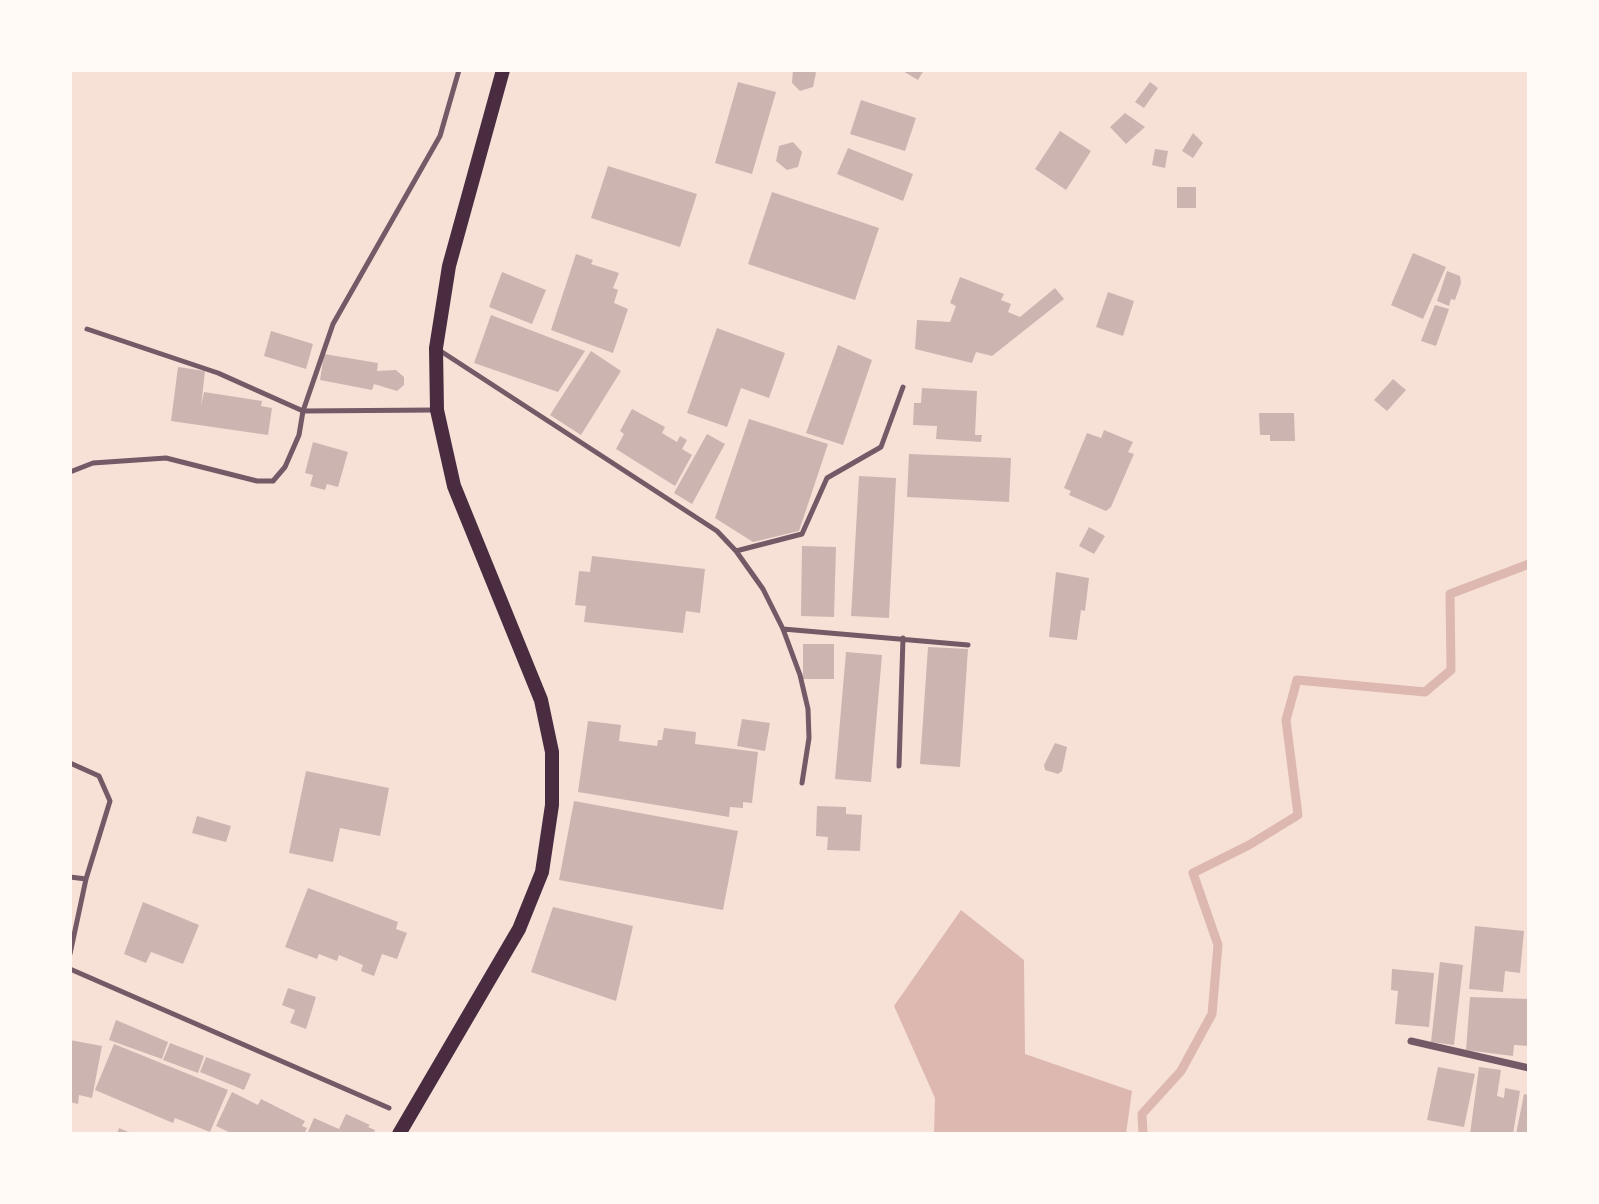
<!DOCTYPE html>
<html>
<head>
<meta charset="utf-8">
<style>
	body { margin:0 }
	#map { position:relative; width:1599px; height:1204px; overflow:hidden; background:#f7e1d7; font-family:Literata,serif }
	canvas { display:block }
	.frame { position:absolute; inset:0; border:72px solid #fffaf5; pointer-events:none }
</style>
</head>
<body>
<div id="map">
<canvas width="1599" height="1204"></canvas>
<div class="frame"></div>
</div>
<script>
const context = document.querySelector('canvas').getContext('2d');
context.lineJoin = 'round';
function paint(path, color) { context.fillStyle = color; context.fill(path, 'evenodd'); }
const shape = rows => new Path2D(rows.map(r => 'M' + r).join(''));
function stroke(path, color, width, dash) { context.strokeStyle = color; context.lineWidth = width; context.lineCap = dash ? 'butt' : 'round'; context.setLineDash(dash || []); context.stroke(path); }
const water = shape([
	[961,910,1024,960,1025,1054,1132,1091,1126,1134,934,1134,935,1098,894,1006]
]);
const stream = shape([
	[1143,1134,1142,1114,1181,1071,1212,1014,1218,945,1193,873,1249,845,1298,815,1286,720,1297,680,1425,692,1451,670,1450,594,1529,564]
]);
const building = shape([
	[793,70,813,70,816,73,813,87,800,91,792,83],
	[901,70,924,70,918,80],
	[738,82,776,92,752,174,715,163],
	[1150,82,1158,88,1144,108,1135,102],
	[861,100,916,118,905,151,850,134],
	[1125,113,1145,127,1126,144,1110,127],
	[1060,131,1091,151,1066,190,1035,169],
	[1193,133,1203,143,1193,158,1182,151],
	[793,142,802,152,798,167,787,170,776,161,779,146],
	[848,148,913,174,903,201,837,174],
	[1155,149,1168,151,1165,168,1152,165],
	[608,166,697,194,680,247,591,218],
	[1177,187,1196,187,1196,208,1177,208],
	[772,192,879,228,855,300,748,264],
	[1413,253,1446,267,1423,319,1391,305],
	[576,254,593,260,591,264,619,273,613,288,618,290,614,303,628,309,613,353,551,330],
	[1447,271,1460,276,1461,283,1455,300,1451,299,1449,306,1437,301],
	[502,272,546,290,532,324,489,307],
	[960,277,1004,294,1001,300,1011,304,1008,312,1020,317,1055,288,1064,299,992,356,976,352,972,363,915,349,917,320,950,322,956,306,950,303],
	[1108,292,1134,301,1123,336,1096,327],
	[1435,305,1449,309,1436,346,1421,341],
	[491,315,585,351,558,392,474,363],
	[717,328,785,353,769,398,741,388,727,427,687,413],
	[271,331,313,344,306,369,264,356],
	[838,345,872,360,843,445,806,433],
	[591,351,621,371,581,435,550,415],
	[324,354,378,363,377,371,396,370,404,377,404,385,397,391,374,384,372,390,320,380],
	[178,367,205,371,201,406,204,392,262,401,261,406,272,408,268,435,171,421],
	[1393,379,1406,390,1387,411,1374,400],
	[922,388,977,391,975,435,982,435,981,442,936,439,937,426,913,425,914,403,921,403],
	[632,409,665,427,662,433,677,442,680,436,687,440,682,449,692,455,675,486,616,449,624,434,620,431],
	[1259,413,1294,413,1295,441,1270,441,1270,435,1260,435],
	[749,419,828,444,799,531,753,542,715,518],
	[1104,430,1133,442,1128,452,1134,454,1111,507,1106,511,1069,495,1071,491,1064,488,1087,433,1101,438],
	[707,434,725,444,692,504,674,493],
	[313,442,348,452,338,487,327,484,325,490,310,486,313,475,305,473],
	[909,454,1011,458,1009,502,907,497],
	[859,476,896,478,889,618,851,616],
	[1089,527,1105,536,1094,554,1079,546],
	[802,546,836,547,834,617,801,616],
	[592,556,705,569,700,613,686,611,683,633,584,622,586,606,575,605,579,571,590,572],
	[1056,572,1089,578,1085,611,1081,610,1077,640,1049,637],
	[803,644,834,644,834,679,803,679],
	[928,647,968,649,960,767,920,764],
	[846,652,882,655,871,782,835,779],
	[742,719,770,723,765,751,737,746],
	[588,721,621,725,619,741,657,746,658,740,662,740,664,728,696,732,695,744,758,752,752,803,743,802,743,808,730,807,729,817,578,792],
	[1055,743,1067,747,1062,771,1058,774,1045,770,1044,765],
	[306,771,389,788,380,836,340,828,333,862,289,853],
	[574,801,738,831,723,910,559,880],
	[817,806,846,807,846,814,862,815,860,851,827,850,828,837,816,836],
	[197,816,231,826,226,842,192,833],
	[308,888,398,922,396,929,407,933,397,959,382,954,374,976,361,971,363,965,339,955,337,961,319,954,317,959,285,947],
	[143,902,199,925,183,964,151,952,146,963,124,954],
	[553,907,633,926,616,1001,531,972],
	[1475,926,1524,931,1520,973,1505,971,1503,992,1469,989],
	[1440,962,1463,965,1454,1045,1431,1042],
	[1392,969,1434,973,1429,1027,1395,1024,1398,991,1391,990],
	[288,988,316,997,306,1029,290,1023,295,1010,282,1005],
	[1470,997,1529,999,1529,1046,1514,1045,1513,1056,1466,1050],
	[116,1020,168,1042,162,1059,109,1040],
	[70,1040,102,1046,92,1098,79,1095,78,1104,70,1102],
	[170,1043,204,1056,198,1073,163,1060],
	[114,1044,228,1090,210,1132,175,1118,173,1123,95,1090],
	[206,1057,251,1074,244,1090,200,1072],
	[1438,1067,1475,1074,1464,1127,1427,1120],
	[1479,1067,1501,1070,1497,1096,1504,1098,1505,1088,1520,1091,1513,1134,1470,1134],
	[232,1092,258,1105,261,1099,305,1121,302,1126,307,1128,304,1134,233,1134,216,1126],
	[1524,1094,1529,1095,1529,1134,1516,1134],
	[346,1114,370,1125,368,1127,375,1130,373,1134,307,1134,314,1118,339,1129],
	[119,1128,133,1134,117,1134]
]);
const service = shape([
	[87,329,218,373,303,411,333,324,440,136,459,70],
	[439,350,717,531,736,551,763,589,783,629,800,675,808,709,809,738,802,783],
	[70,472,93,463,166,458,257,481,273,481,285,467,299,435,303,411,434,410],
	[736,551,802,534,827,478,881,447,903,387],
	[783,629,968,645],
	[70,763,99,776,110,801,86,879,70,954],
	[899,766,903,638],
	[70,877,86,879],
	[70,969,389,1108]
]);
const minor = shape([
	[1411,1041,1529,1068]
]);
const secondary = shape([
	[399,1134,519,929,542,872,552,805,552,752,541,700,454,486,437,410,436,348,449,266,503,70]
]);
paint(water, '#dcb8b0');
stroke(stream, '#dcb8b0', 9);
paint(building, '#ccb4b1');
stroke(service, '#755966', 5);
stroke(minor, '#755966', 7);
stroke(secondary, '#4a2c40', 14);
</script>
</body>
</html>
